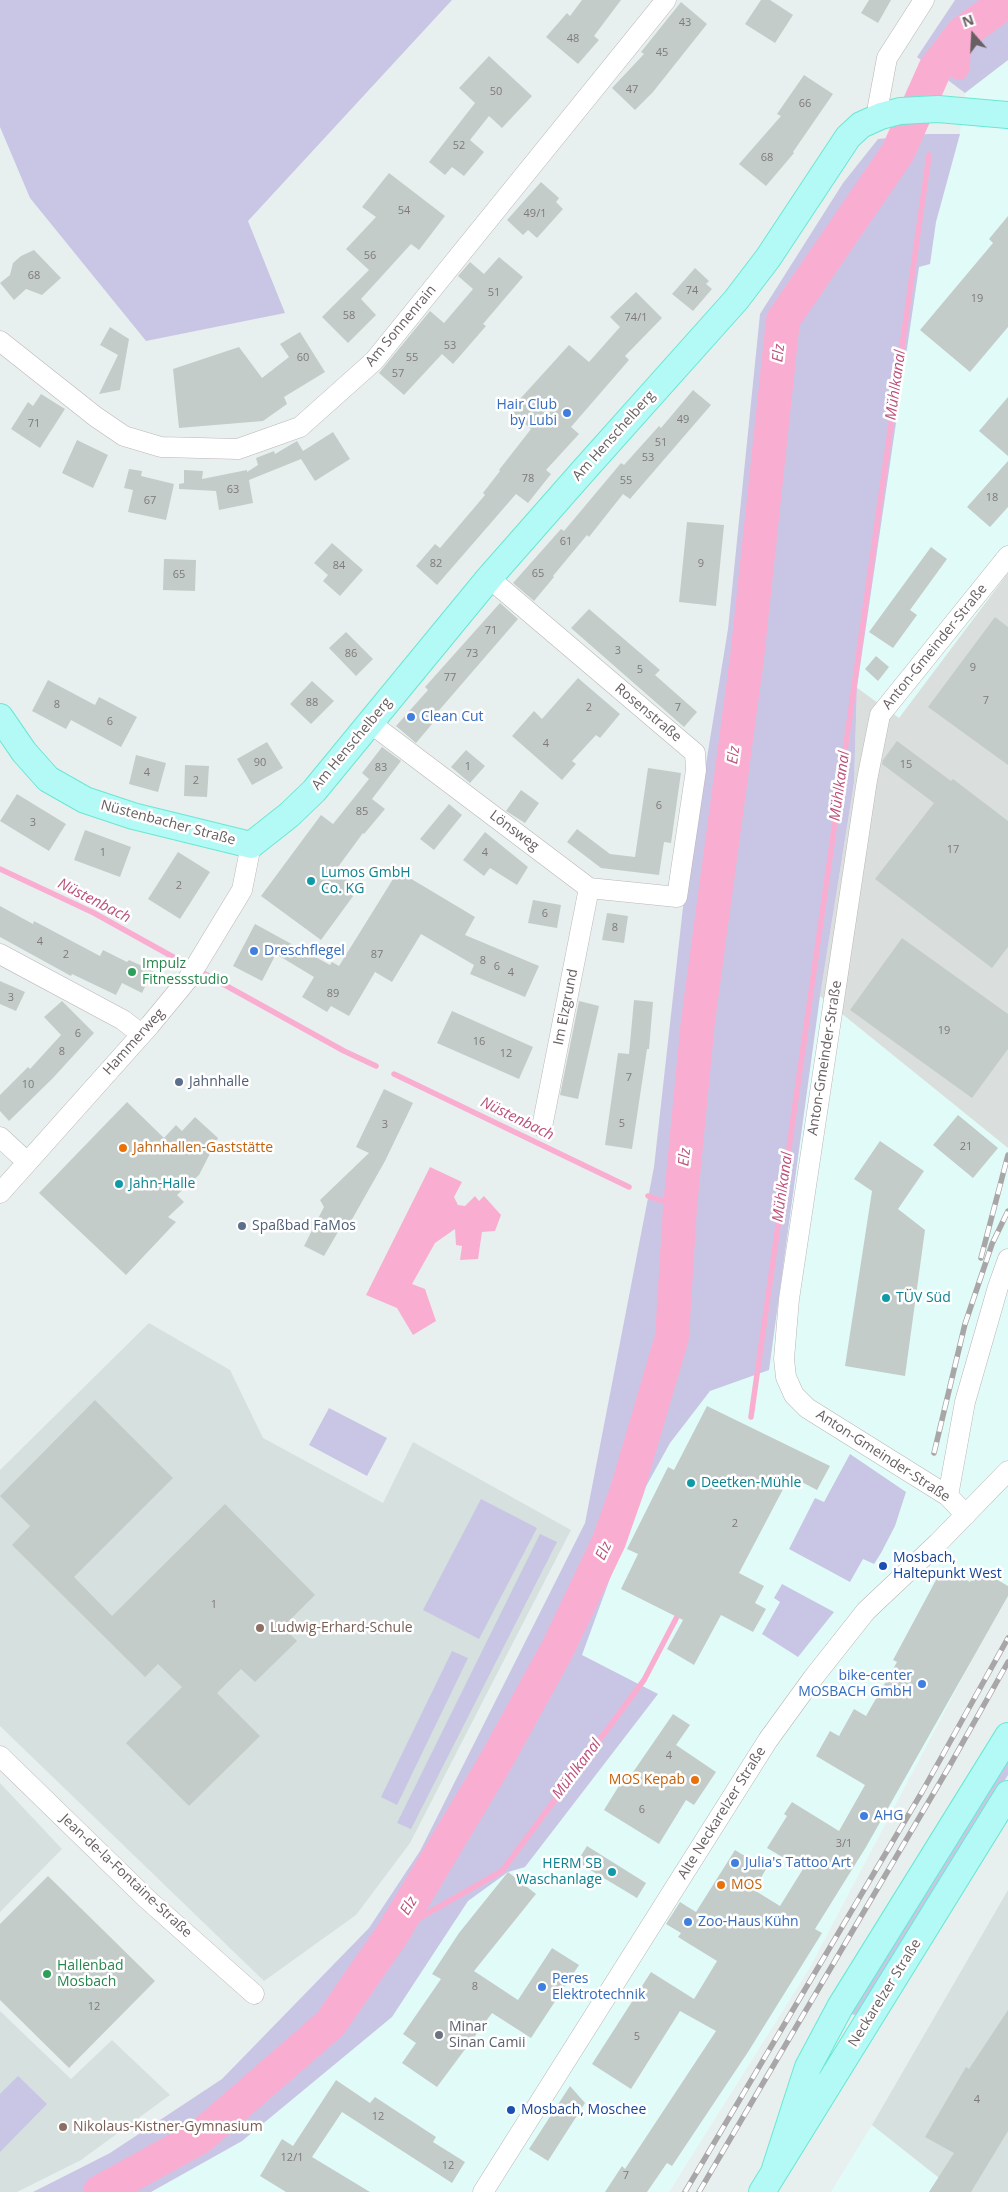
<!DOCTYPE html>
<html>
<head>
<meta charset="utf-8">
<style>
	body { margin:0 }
	#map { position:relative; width:1008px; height:2192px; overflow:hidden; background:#e8f0ef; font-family:"Open Sans",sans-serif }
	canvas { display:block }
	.north { position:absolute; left:948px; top:10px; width:50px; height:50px; -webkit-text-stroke:4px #fff; paint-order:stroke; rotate:341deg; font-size:14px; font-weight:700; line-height:20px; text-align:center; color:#675f61 }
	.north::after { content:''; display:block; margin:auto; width:18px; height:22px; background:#675f61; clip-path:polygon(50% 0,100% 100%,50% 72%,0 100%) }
</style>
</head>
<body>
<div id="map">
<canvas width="1008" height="2192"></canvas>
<div class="north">N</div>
</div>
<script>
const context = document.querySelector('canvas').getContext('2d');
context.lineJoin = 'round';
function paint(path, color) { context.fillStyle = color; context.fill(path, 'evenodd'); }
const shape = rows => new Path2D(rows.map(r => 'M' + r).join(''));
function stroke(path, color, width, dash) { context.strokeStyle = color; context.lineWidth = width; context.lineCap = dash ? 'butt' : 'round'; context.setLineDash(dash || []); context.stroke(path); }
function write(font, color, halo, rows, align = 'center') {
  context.font = font + ' "Open Sans",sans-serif'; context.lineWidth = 5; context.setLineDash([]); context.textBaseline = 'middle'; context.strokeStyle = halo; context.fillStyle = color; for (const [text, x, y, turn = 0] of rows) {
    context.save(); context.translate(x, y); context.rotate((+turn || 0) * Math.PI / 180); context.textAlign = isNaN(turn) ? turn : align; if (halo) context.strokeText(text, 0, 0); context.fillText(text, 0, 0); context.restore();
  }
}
const commercial = shape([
	[1008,60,1008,573,899,719,857,687,919,267,930,264,936,222,960,134,965,93],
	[820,996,1008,1148,1008,1597,976,1652,809,1969,669,2192,151,2192,242,2141,391,2017,468,1901,508,1872,525,1867,658,1694,581,1655,639,1499,670,1443,710,1391,769,1369],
	[872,2125,957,2192,831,2192]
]);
const industrial = shape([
	[1008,573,1008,1148,820,996,854,783,857,688,899,718]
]);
const education = shape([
	[149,1323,230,1370,263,1438,383,1503,413,1442,571,1530,410,1843,356,1915,264,1981,0,1726,0,1470],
	[0,1783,62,1849,0,1912],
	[1008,1890,1008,2192,957,2192,872,2125],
	[0,2011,71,2079,112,2040,170,2095,81,2160,17,2192,0,2192]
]);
const green = shape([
	[0,0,452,0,248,221,285,313,146,341,30,198,0,127],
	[955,0,1008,0,1008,60,965,93,917,57],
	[928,134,960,134,936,222,930,264,919,267,857,687,854,783,820,996,769,1370,710,1391,670,1443,639,1499,582,1655,658,1694,525,1867,508,1872,468,1901,392,2017,242,2141,151,2192,33,2192,110,2153,222,2079,369,1928,420,1851,585,1523,654,1167,684,898,728,629,760,314,843,183,878,139],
	[329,1408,387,1438,367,1476,309,1445],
	[850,1454,906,1492,895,1526,881,1553,874,1564,863,1559,850,1582,789,1549,815,1498,824,1502],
	[481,1499,537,1528,479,1639,423,1610],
	[540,1534,557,1542,411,1829,397,1823],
	[782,1584,834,1612,798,1657,762,1634,780,1602,774,1598],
	[452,1651,468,1658,397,1805,381,1797],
	[1008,1757,1008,1775,861,2009,855,2015,851,2014,851,2011],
	[18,2076,47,2104,0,2152,0,2094]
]);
const water = shape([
	[430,1167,462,1182,454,1197,458,1205,465,1206,475,1196,479,1201,484,1196,501,1215,495,1231,482,1232,478,1259,460,1260,462,1246,456,1245,455,1229,435,1243,412,1284,425,1289,436,1321,413,1335,397,1308,366,1295]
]);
const stream = shape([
	[0,869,94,913,175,958],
	[205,974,344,1051,376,1066],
	[394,1074,629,1187],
	[648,1196,680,1207],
	[751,1417,929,155],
	[393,1933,502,1871,644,1680,680,1611]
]);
const canal = shape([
	[959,70,963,33]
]);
const river = shape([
	[100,2192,200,2137,330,2024,393,1933,496,1761,558,1648,609,1541,628,1487,672,1337,680,1207,698,1021,747,658,783,320,898,152,935,69,963,33,1008,0]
]);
const building = shape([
	[582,0,621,0,594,36,599,40,578,64,546,37,567,13,570,16],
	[761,0,770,0,793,15,775,43,745,24],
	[869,0,891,0,878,23,861,13],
	[681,2,707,24,653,92,635,110,612,88,644,54,641,52],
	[489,56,532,96,502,128,489,116,470,140,484,152,464,176,452,167,445,175,429,162,475,103,459,88],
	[804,75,833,94,793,152,794,153,766,186,739,164,781,116,777,114],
	[389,173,445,216,419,250,411,244,361,299,376,315,348,343,322,317,369,270,346,249,376,217,362,207],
	[541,182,559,198,556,202,563,209,537,238,528,230,523,235,507,220],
	[1008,216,1008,327,970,372,920,330,993,243,989,239],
	[34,250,61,278,42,295,26,289,14,300,0,283,10,275,13,263,21,256],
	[499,257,523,277,483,324,486,326,453,364,442,354,404,395,379,373,430,311,444,323,473,289,458,276,470,262,484,274],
	[695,268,709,281,706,284,712,289,693,311,672,294],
	[636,292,662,318,625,356,629,360,571,427,579,434,546,470,551,474,528,503,516,494,437,585,416,566,435,544,440,548,485,495,483,493,500,471,499,470,531,429,510,410,569,345,589,362,620,327,610,317],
	[110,327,129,339,120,390,99,394,118,355,100,345],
	[300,332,325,372,284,397,287,404,263,421,179,428,173,369,239,347,262,378,289,357,280,344],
	[693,390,711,405,630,499,623,494,589,537,587,535,553,576,554,577,534,601,513,583,561,529,564,531,621,463,624,465,659,426,661,428],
	[41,394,65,409,40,448,11,429,28,402,33,406],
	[1008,397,1008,456,979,431],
	[333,432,350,459,315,481,301,459,249,480,253,503,219,510,216,491,179,489,179,484,184,483,184,470,203,471,202,479,247,470,247,472,258,465,256,458,274,451,275,454,297,441,303,451],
	[77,440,108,455,93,488,62,473],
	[1008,461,1008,507,990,527,967,507],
	[129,469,142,471,141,476,174,484,166,520,128,512,133,490,124,488],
	[687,522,724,525,716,606,679,602],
	[332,543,363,570,340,596,323,581,328,575,314,563],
	[931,547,947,559,910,610,917,615,893,648,869,632],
	[164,559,196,560,195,591,163,590],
	[500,603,518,619,435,715,438,717,416,743,396,726,428,690,425,687],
	[589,609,660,670,655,675,697,712,684,727,571,628],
	[995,617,1008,627,1008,765,928,707],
	[346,632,373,659,356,676,329,648],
	[876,656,889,667,878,681,865,669],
	[578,678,620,714,600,738,596,735,572,761,576,764,562,780,512,736,534,711,542,719],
	[48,680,95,705,99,697,137,717,121,747,71,720,66,729,32,711],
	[312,681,334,701,311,724,290,704],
	[897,741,951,781,953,779,1008,821,1008,947,992,968,875,879,934,803,882,764,883,760],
	[267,742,283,768,252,785,237,759],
	[382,747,401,761,372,799,385,809,364,834,363,833,335,871,359,888,321,940,261,896,321,815,333,824,369,779,362,773],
	[466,750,485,766,470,783,451,767],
	[136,755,166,763,158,792,129,784],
	[185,765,209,766,207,797,184,796],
	[648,768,681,773,671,843,664,842,659,875,601,868,567,842,577,829,610,854,635,857],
	[521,790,539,803,525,823,506,811],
	[17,794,66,824,49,851,0,821],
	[449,804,462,815,434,850,420,839],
	[85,830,131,847,120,877,74,860],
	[485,832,528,867,517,885,490,868,484,876,463,860],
	[178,852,210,872,180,919,148,899],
	[398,871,475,917,465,935,539,966,525,997,470,974,474,965,421,934,392,982,375,972,349,1016,331,1006,327,1012,302,997,314,977,276,954,262,981,233,966,255,924,330,965,332,962,339,966],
	[533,900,561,905,557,928,528,923],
	[0,906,33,924,34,921,100,956,103,950,127,962,129,960,153,971,142,993,122,983,116,995,72,974,71,976,0,937],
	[607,913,628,916,624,943,602,940],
	[902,938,1008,1014,1008,1049,972,1098,850,1010],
	[0,981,25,992,16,1011,0,1004],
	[634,1000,653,1002,649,1049,647,1049,632,1149,605,1145,618,1053,629,1054],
	[62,1001,94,1033,53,1078,9,1121,0,1111,0,1095,28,1067,30,1069,61,1035,44,1017],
	[579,1001,599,1006,578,1099,560,1095],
	[452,1011,533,1047,519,1079,437,1043],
	[384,1089,413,1103,385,1161,346,1230,342,1225,324,1256,304,1246,324,1207,320,1200,369,1153,356,1147],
	[127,1102,164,1138,176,1125,182,1131,195,1117,218,1138,199,1175,177,1195,184,1202,168,1217,176,1222,126,1275,39,1193],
	[958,1115,998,1148,973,1178,933,1145],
	[880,1141,924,1171,898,1209,925,1230,905,1376,845,1366,872,1191,854,1179],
	[95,1400,173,1478,74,1577,112,1616,225,1504,315,1595,283,1627,297,1641,255,1682,241,1669,217,1693,260,1736,189,1806,126,1743,182,1687,158,1664,145,1677,12,1545,30,1526,0,1496],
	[707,1406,830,1466,817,1490,790,1476,739,1573,764,1586,755,1603,766,1609,753,1632,721,1615,694,1665,667,1649,683,1620,621,1589,638,1554,627,1549,668,1467,674,1470],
	[943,1567,970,1582,977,1568,1008,1586,1008,1596,866,1847,815,1929,822,1933,748,2052,672,2166,667,2163,647,2192,605,2192,622,2166,625,2169,716,2031,680,2011,631,2089,592,2064,651,1972,694,1999,717,1961,678,1937,681,1933,666,1924,680,1902,696,1912,735,1850,766,1869,754,1890,780,1906,803,1869,767,1848,787,1816,784,1814,792,1802,839,1831,865,1785,816,1756,830,1731,839,1736,854,1709,866,1716,897,1662,893,1660],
	[673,1714,690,1725,676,1745,716,1772,694,1805,686,1800,659,1844,604,1810,625,1776,629,1778],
	[587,1846,646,1883,637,1898,577,1862],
	[508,1872,536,1894,474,1971,518,2000,552,1948,579,1965,531,2038,492,2013,437,2087,402,2063,416,2043,403,2034,441,1979,432,1974,459,1933],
	[48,1876,155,1981,69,2068,0,2000,0,1924],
	[1008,2010,1008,2131,971,2192,929,2192,954,2153,925,2137,966,2067,969,2069],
	[336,2080,370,2103,375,2097,436,2137,433,2142,465,2162,452,2183,342,2112,312,2157,370,2192,286,2192,260,2176,282,2139,293,2146],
	[570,2086,585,2103,548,2161,529,2149]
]);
const minor = shape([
	[881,116,878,106,887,58,924,0],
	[0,341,96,417,124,436,161,447,238,449,300,427,374,361,666,0],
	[369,722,589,888,677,897,696,770,695,753,489,578],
	[0,954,123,1020,141,1034],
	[542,1127,589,888],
	[0,1137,27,1162],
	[0,1193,150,1025,188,979,242,890,251,845],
	[948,1496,965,1402,998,1287,1008,1259],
	[966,1515,948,1496,807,1408,794,1395,786,1377,784,1359,789,1299,867,780,880,715,1008,556],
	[0,1756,147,1899,254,1994],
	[483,2192,768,1740,813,1678,866,1611,938,1543,1008,1471]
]);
const major = shape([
	[0,717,24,752,48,779,85,800,133,816,251,845,289,815,314,791,489,578,584,470,736,300,768,258,848,137,861,125,881,116,900,111,938,109,1008,115],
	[775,2169,808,2067,840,2007,1008,1736],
	[762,2192,1008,1794]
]);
const rail = shape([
	[981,1258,1008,1155],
	[934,1453,965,1324,992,1244,1008,1211],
	[685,2192,922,1792,1008,1638],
	[699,2192,949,1767,1008,1662]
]);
const markers = [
	[567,413,5,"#3f7fe0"],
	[411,717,5,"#3f7fe0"],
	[311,881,5,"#0f9aa8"],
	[254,951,5,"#3f7fe0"],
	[132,972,5,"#2e9e5b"],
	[179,1082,5,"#5c6f8a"],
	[123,1148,5,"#e8710a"],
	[119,1184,5,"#0f9aa8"],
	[242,1226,5,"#5c6f8a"],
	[886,1298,5,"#0f9aa8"],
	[691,1483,5,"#0f9aa8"],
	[883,1566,5,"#1a4fb4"],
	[260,1628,5,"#8d6e63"],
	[922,1684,5,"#3f7fe0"],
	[695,1780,5,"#e8710a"],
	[864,1816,5,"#3f7fe0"],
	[735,1863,5,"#3f7fe0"],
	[612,1872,5,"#0f9aa8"],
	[721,1885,5,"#e8710a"],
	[688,1922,5,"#3f7fe0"],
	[47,1974,5,"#2e9e5b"],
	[542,1987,5,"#3f7fe0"],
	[439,2035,5,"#6b7280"],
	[511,2110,5,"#1a4fb4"],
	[63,2127,5,"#8d6e63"]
];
const numberNames = [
	["43",685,23],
	["48",573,39],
	["45",662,53],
	["47",632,90],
	["50",496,92],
	["66",805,104],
	["52",459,146],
	["68",767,158],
	["54",404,211],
	["49/1",535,214],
	["56",370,256],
	["68",34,276],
	["74",692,291],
	["51",494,293],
	["19",977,299],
	["58",349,316],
	["74/1",636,318],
	["53",450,346],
	["60",303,358],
	["55",412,358],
	["57",398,374],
	["49",683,420],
	["71",34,424],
	["51",661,443],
	["53",648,458],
	["78",528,479],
	["55",626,481],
	["63",233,490],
	["18",992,498],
	["67",150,501],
	["61",566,542],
	["82",436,564],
	["9",701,564],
	["84",339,566],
	["65",538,574],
	["65",179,575],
	["71",491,631],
	["3",618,651],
	["86",351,654],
	["73",472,654],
	["9",973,668],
	["5",640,670],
	["77",450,678],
	["7",986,701],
	["88",312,703],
	["8",57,705],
	["2",589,708],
	["7",678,708],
	["6",110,722],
	["4",546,744],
	["90",260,763],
	["15",906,765],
	["1",468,767],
	["83",381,768],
	["4",147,773],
	["2",196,781],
	["6",659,806],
	["85",362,812],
	["3",33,823],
	["17",953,850],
	["1",103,853],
	["4",485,853],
	["2",179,886],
	["6",545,914],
	["8",615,928],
	["4",40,942],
	["2",66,955],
	["87",377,955],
	["8",483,961],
	["6",497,967],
	["4",511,973],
	["89",333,994],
	["3",11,998],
	["19",944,1031],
	["6",78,1034],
	["16",479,1042],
	["8",62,1052],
	["12",506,1054],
	["7",629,1078],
	["10",28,1085],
	["5",622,1124],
	["3",385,1125],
	["21",966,1147],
	["2",735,1524],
	["1",214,1605],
	["4",669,1756],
	["6",642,1810],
	["3/1",844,1844],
	["8",475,1987],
	["12",94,2007],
	["5",637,2037],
	["4",977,2100],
	["12",378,2117],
	["12/1",292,2158],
	["12",448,2166],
	["7",626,2176]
];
const streetNames = [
	["Am Sonnenrain",401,326,-50],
	["Am Henschelberg",614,436,-48],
	["Anton-Gmeinder-Straße",935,647,-51],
	["Rosenstraße",648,713,40],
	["Am Henschelberg",352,744,-50],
	["Nüstenbacher Straße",168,823,15],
	["Lönsweg",514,831,37],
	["Im Elzgrund",566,1007,-79],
	["Hammerweg",134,1042,-48],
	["Anton-Gmeinder-Straße",825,1058,-81],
	["Anton-Gmeinder-Straße",883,1456,33],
	["Alte Neckarelzer Straße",722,1813,-58],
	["Jean-de-la-Fontaine-Straße",126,1876,43],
	["Neckarelzer Straße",885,1993,-58]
];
const shopNames = [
	["Hair Club",557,405,"right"],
	["by Lubi",557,421,"right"],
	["Clean Cut",421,717],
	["Dreschflegel",264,951],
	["bike-center",912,1676,"right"],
	["MOSBACH GmbH",912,1692,"right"],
	["AHG",874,1816],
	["Julia's Tattoo Art",745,1863],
	["Zoo-Haus Kühn",698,1922],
	["Peres",552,1979],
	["Elektrotechnik",552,1995]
];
const cultureNames = [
	["Lumos GmbH",321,873],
	["Co. KG",321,889],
	["Jahn-Halle",129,1184],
	["TÜV Süd",896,1298],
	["Deetken-Mühle",701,1483],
	["HERM SB",602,1864,"right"],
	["Waschanlage",602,1880,"right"]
];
const leisureNames = [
	["Impulz",142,964],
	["Fitnessstudio",142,980],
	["Hallenbad",57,1966],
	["Mosbach",57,1982]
];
const serviceNames = [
	["Jahnhalle",189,1082],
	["Spaßbad FaMos",252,1226]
];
const foodNames = [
	["Jahnhallen-Gaststätte",133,1148],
	["MOS Kepab",685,1780,"right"],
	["MOS",731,1885]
];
const transitNames = [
	["Mosbach,",893,1558],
	["Haltepunkt West",893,1574],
	["Mosbach, Moschee",521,2110]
];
const educationNames = [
	["Ludwig-Erhard-Schule",270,1628],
	["Nikolaus-Kistner-Gymnasium",73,2127]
];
const worshipNames = [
	["Minar",449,2027],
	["Sinan Camii",449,2043]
];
const waterNames = [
	["Elz",779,353,-84],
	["Mühlkanal",896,385,-82],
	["Elz",734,755,-82],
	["Mühlkanal",840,786,-82],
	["Nüstenbach",94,901,27],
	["Nüstenbach",517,1119,26],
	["Elz",685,1157,-84],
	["Mühlkanal",783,1187,-82],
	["Elz",604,1551,-65],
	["Mühlkanal",577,1769,-53],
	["Elz",409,1906,-59]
];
paint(commercial, '#e1fcf8');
paint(industrial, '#dadfde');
paint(education, '#d6e0de');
paint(green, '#c9c6e5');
paint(water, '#f9aed1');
stroke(stream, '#f9aed1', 5.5);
stroke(canal, '#f9aed1', 20);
stroke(river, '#f9aed1', 34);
paint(building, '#c4ccca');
stroke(minor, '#bbb5b6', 21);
stroke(major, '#68e8d1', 28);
stroke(minor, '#fff', 20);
stroke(major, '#b3f9f5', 26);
stroke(rail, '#a9a6a7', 5.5);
stroke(rail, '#fff', 4, [11]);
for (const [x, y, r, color] of markers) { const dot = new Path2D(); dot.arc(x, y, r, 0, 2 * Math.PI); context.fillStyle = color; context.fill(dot); stroke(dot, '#fff', 2); }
write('11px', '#7e7a7b', null, numberNames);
write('14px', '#675f61', '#fff', streetNames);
write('14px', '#366cbe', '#fff', shopNames, 'left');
write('14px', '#0d838f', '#fff', cultureNames, 'left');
write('14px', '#27864d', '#fff', leisureNames, 'left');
write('14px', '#4e5e75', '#fff', serviceNames, 'left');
write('14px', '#c56008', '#fff', foodNames, 'left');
write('14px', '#164399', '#fff', transitNames, 'left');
write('14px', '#785e54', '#fff', educationNames, 'left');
write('14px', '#5b616d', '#fff', worshipNames, 'left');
write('italic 15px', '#bc517a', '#fff', waterNames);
</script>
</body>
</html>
